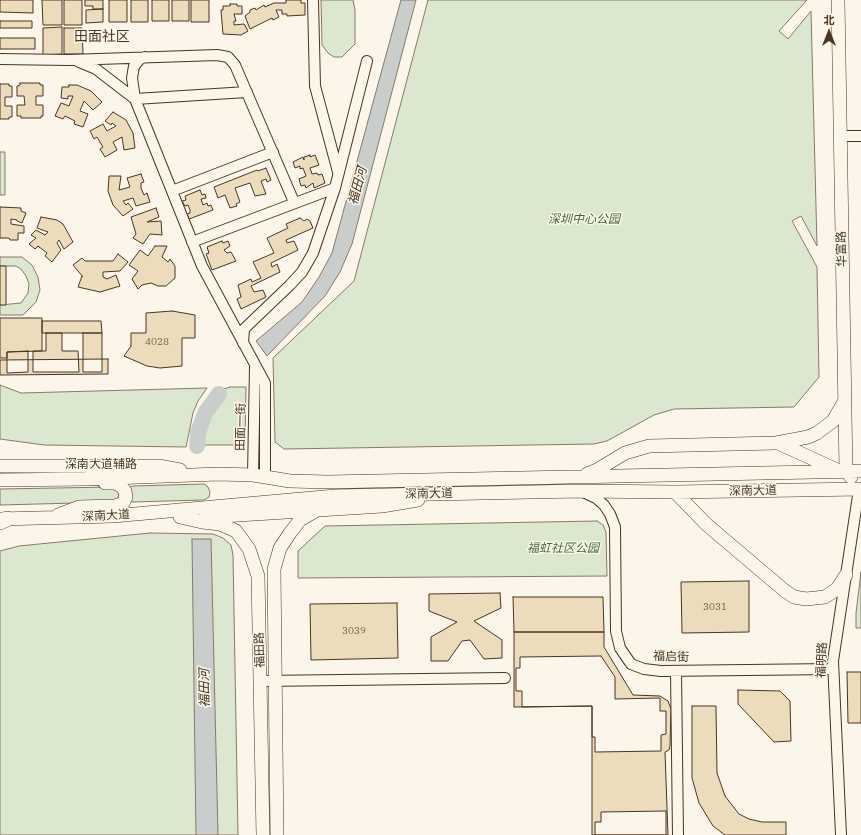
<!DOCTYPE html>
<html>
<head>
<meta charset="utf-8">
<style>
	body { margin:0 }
	#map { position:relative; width:861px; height:835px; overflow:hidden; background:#fbf6e9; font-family:"IBM Plex Serif","Noto Sans SC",serif }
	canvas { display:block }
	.north { position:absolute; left:809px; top:12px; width:40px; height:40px; -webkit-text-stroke:3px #fbf6e9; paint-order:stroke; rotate:0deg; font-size:11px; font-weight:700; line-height:16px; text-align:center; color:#4a3520 }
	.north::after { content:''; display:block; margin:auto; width:14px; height:18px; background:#4a3520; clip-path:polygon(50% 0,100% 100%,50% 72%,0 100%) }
</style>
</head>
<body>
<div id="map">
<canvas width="861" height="835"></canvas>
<div class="north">北</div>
</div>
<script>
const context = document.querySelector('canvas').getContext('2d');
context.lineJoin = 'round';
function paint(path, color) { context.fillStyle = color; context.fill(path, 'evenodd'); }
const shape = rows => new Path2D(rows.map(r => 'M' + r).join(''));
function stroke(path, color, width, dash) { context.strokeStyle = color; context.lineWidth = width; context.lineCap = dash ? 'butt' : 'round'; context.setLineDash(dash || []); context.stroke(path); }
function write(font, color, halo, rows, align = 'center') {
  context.font = font + ' "IBM Plex Serif","Noto Sans SC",serif'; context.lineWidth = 3; context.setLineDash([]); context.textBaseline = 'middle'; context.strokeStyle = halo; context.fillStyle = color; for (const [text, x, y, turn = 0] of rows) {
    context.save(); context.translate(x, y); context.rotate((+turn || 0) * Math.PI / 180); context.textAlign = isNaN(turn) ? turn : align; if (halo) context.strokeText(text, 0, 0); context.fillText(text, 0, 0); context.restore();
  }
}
const green = shape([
	[321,0,353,0,355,10,355,44,342,57,334,57,328,53,322,45,321,0],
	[428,0,807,0,779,31,788,39,811,11,817,246,801,216,792,221,817,267,819,377,794,407,674,409,654,415,607,441,594,444,284,449,275,442,273,358,354,281,428,0],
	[0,152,5,152,5,195,0,195,0,152],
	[0,257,22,257,32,265,38,277,40,290,36,302,23,315,0,315,0,305,21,303,28,293,29,284,26,276,21,269,16,266,0,266,0,257],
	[0,385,21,393,207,388,198,401,193,413,186,447,44,445,0,439,0,385],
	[230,387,246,387,245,445,203,445,210,411,224,389,230,387],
	[204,484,208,487,210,492,209,497,204,500,132,502,130,501,130,487,133,486,204,484],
	[113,487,118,489,119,496,113,502,0,505,0,489,113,487],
	[597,521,603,525,606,532,607,576,298,578,298,551,325,526,597,521],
	[150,533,213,534,223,538,231,545,233,555,238,835,0,835,0,551,19,546,150,533],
	[861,572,861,628,856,628,856,613,861,572]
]);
const water = shape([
	[401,0,416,0,352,244,340,272,325,296,267,356,256,341,302,302,319,277,332,253,401,0],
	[192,539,211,539,218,835,196,835,192,539]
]);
const river = shape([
	[197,446,198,433,205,413,219,394]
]);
const building = shape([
	[0,0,33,0,33,13,0,12,0,0],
	[42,0,62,0,62,25,43,25,42,0],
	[64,0,82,0,82,25,64,25,64,0],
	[85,0,103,0,103,9,93,9,93,6,85,6,85,0],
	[109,0,127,0,127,22,109,22,109,0],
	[131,0,148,0,148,22,131,22,131,0],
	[152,0,169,0,169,21,152,21,152,0],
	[172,0,189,0,189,21,172,21,172,0],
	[191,0,209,0,209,22,191,22,191,0],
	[286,0,301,0,301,3,305,3,305,15,287,16,287,14,282,14,282,10,276,10,279,17,273,20,272,18,250,29,245,16,250,12,250,10,255,8,256,10,264,5,265,7,274,3,286,3,286,0],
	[230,4,237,4,237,6,242,6,242,14,234,14,236,21,234,21,234,25,244,24,248,31,241,35,223,34,221,10,223,10,223,6,230,6,230,4],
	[103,9,103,22,86,23,86,10,103,9],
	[0,21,32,21,32,28,0,28,0,21],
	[62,27,62,54,43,55,43,28,62,27],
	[64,28,82,28,83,54,64,54,64,28],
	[0,38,35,38,35,49,0,49,0,38],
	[20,83,40,83,40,85,43,85,43,96,36,96,36,105,43,105,43,116,41,116,41,118,21,118,21,116,17,116,17,105,25,105,24,96,17,96,17,86,20,85,20,83],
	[0,84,9,84,9,86,12,86,12,97,5,97,5,106,12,106,12,117,9,117,9,119,0,119,0,84],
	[69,85,77,85,91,91,102,102,93,110,84,101,80,111,88,114,83,127,74,124,75,121,65,116,63,119,55,116,61,103,69,106,73,96,68,96,68,99,61,98,62,87,69,87,69,85],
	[113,112,126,120,133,133,135,148,124,150,122,137,113,142,117,150,105,157,100,149,103,147,97,137,94,139,90,131,103,124,107,131,116,126,112,123,111,125,105,121,113,112],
	[310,155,310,157,315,155,319,165,310,168,312,174,317,173,318,175,322,174,325,183,314,188,313,183,306,188,305,185,301,186,299,179,306,176,303,168,300,169,300,166,295,168,293,162,303,157,304,160,304,157,310,155],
	[266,168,271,180,267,182,266,179,261,181,266,194,255,196,250,183,235,188,240,202,236,204,237,206,230,208,225,195,218,198,214,187,257,170,258,171,266,168],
	[141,174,144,182,141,183,141,188,144,195,147,193,150,202,136,206,133,198,123,201,126,205,128,203,133,209,123,216,113,205,108,191,109,176,121,176,119,190,130,187,127,178,141,174],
	[200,190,202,195,205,194,206,198,201,199,203,205,207,203,208,206,211,205,213,210,189,219,187,214,190,213,190,210,188,205,185,206,182,201,186,200,185,196,200,190],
	[0,207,21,208,21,211,26,213,22,223,17,221,17,220,11,219,11,224,24,226,24,233,18,233,18,240,10,240,9,238,0,238,0,207],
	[156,208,159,217,147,222,161,221,162,235,150,234,143,244,133,238,136,234,131,217,156,208],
	[41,217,57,220,63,224,73,242,64,249,59,240,57,243,61,250,52,262,45,256,47,253,38,246,35,249,29,244,36,238,31,235,36,230,45,235,48,232,37,228,41,217],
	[300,218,304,221,307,219,310,221,313,228,286,240,287,243,294,241,298,250,271,263,272,267,277,264,280,272,251,286,254,292,263,290,266,297,241,309,237,299,241,297,238,285,251,279,252,282,261,278,253,262,274,253,267,238,288,228,286,224,300,218],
	[222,241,223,243,228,241,230,246,224,250,227,253,231,252,236,261,212,270,206,254,209,253,207,247,222,241],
	[155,246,167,246,162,257,168,262,170,259,175,266,175,278,166,286,158,286,151,283,142,285,138,289,132,279,138,271,129,265,140,250,148,256,155,246],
	[118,254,128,262,120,271,103,272,103,277,107,279,116,275,120,286,100,292,78,287,82,276,83,277,73,265,82,258,85,261,113,261,118,254],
	[0,266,6,266,6,305,0,305,0,266],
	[172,311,195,315,195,338,182,338,182,366,160,368,147,366,124,356,131,346,131,333,146,333,146,313,172,311],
	[0,318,42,318,42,351,7,352,7,358,0,358,0,318],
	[42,321,101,321,102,333,42,333,42,321],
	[46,333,62,333,62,351,78,351,79,372,33,372,33,351,46,351,46,333],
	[83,333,102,333,102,372,83,372,83,333],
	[28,351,28,372,7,373,7,352,28,351],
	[108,359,108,374,0,375,0,360,108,359],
	[749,581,749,632,682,633,681,582,749,581],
	[500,593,501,608,474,621,502,640,502,658,484,659,470,640,462,641,448,661,431,661,431,637,457,622,429,611,429,594,500,593],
	[513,597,603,597,604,632,514,632,513,597],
	[397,603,398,658,311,660,310,604,397,603],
	[514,632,604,632,604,647,633,695,660,696,668,701,671,709,670,746,669,750,665,752,668,835,592,835,592,706,514,707,514,632],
	[601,656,615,677,615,699,660,698,660,711,666,711,666,734,661,735,661,751,595,752,595,737,592,737,592,706,522,707,522,691,516,691,516,668,520,668,520,657,601,656],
	[847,672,861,672,861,723,848,723,847,672],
	[738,690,780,691,790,701,791,741,774,742,738,704,738,690],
	[692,706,716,706,717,773,725,796,739,814,749,819,762,822,786,822,786,835,725,835,713,826,699,803,692,778,692,706],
	[666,811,666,835,595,835,595,822,601,822,601,812,666,811]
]);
const minor = shape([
	[313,0,315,86,338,172],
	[145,57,140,59,134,66,132,78,135,99,202,266,265,383,265,477],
	[0,59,69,60,217,55,228,57,235,65,294,202],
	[79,62,96,69,135,99,247,92],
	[840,136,861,136],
	[172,191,273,152],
	[192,242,335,188],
	[243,343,244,329,290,285,302,272,313,253,335,188,367,61],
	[253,475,255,366],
	[583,492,596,498,604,505,610,514,615,527,616,631,620,648,631,664,644,669,661,671,833,669],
	[676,671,678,835],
	[261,681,505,678],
	[841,835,833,661,859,489]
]);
const major = shape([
	[838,0,846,471,851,477],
	[778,443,835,469],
	[0,466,159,466,180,470],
	[587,474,597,470,625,453,649,446,776,443,808,437,817,433,833,421,844,402],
	[0,480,85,479,219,474,253,475,290,481,328,482,861,471],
	[675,492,706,524,785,591,794,597,806,599,825,597,837,589,846,575],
	[58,515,79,507,115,506,123,503,126,497,125,491,121,486,115,483,105,483],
	[180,517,202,522,220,524,236,531,249,549,258,576,263,835],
	[206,517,382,506,418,500],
	[0,519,113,516,335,496,579,491,675,492,861,489],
	[277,835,274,569,280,548,290,533,300,520,317,510]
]);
const highway = shape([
	[0,522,7,519]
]);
const numberNames = [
	["4028",157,342],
	["3031",715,607],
	["3039",354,631]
];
const parkNames = [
	["深圳中心公园",584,220],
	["福虹社区公园",563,549]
];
const streetNames = [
	["华富路",842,249,-91],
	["田面一街",241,427,-89],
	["深南大道辅路",101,465],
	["深南大道",753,491,-1],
	["深南大道",429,494,-1],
	["深南大道",106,516,-3],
	["福田路",260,650,-92],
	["福启街",671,657,2],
	["福明路",822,660,-87]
];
const waterNames = [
	["福田河",358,186,-75],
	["福田河",205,688,-91]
];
const quarterNames = [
	["田面社区",102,37]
];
paint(green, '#dce7d0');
stroke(green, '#887966', 1);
paint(water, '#c9cecd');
stroke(water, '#887966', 1);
stroke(river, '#c9cecd', 16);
paint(building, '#ecdcbc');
stroke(building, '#4a3520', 1);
stroke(minor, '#4a3520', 12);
stroke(major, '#4a3520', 14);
stroke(highway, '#4a3520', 16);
stroke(minor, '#fbf6e9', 10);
stroke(major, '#fbf6e9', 13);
stroke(highway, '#fbf6e9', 15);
write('10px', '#725f47', null, numberNames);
write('italic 12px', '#436837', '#fbf6e9', parkNames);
write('12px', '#4a3520', '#fbf6e9', streetNames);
write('italic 13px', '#4a3520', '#fbf6e9', waterNames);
write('14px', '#4a3520', '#fbf6e9', quarterNames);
</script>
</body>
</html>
